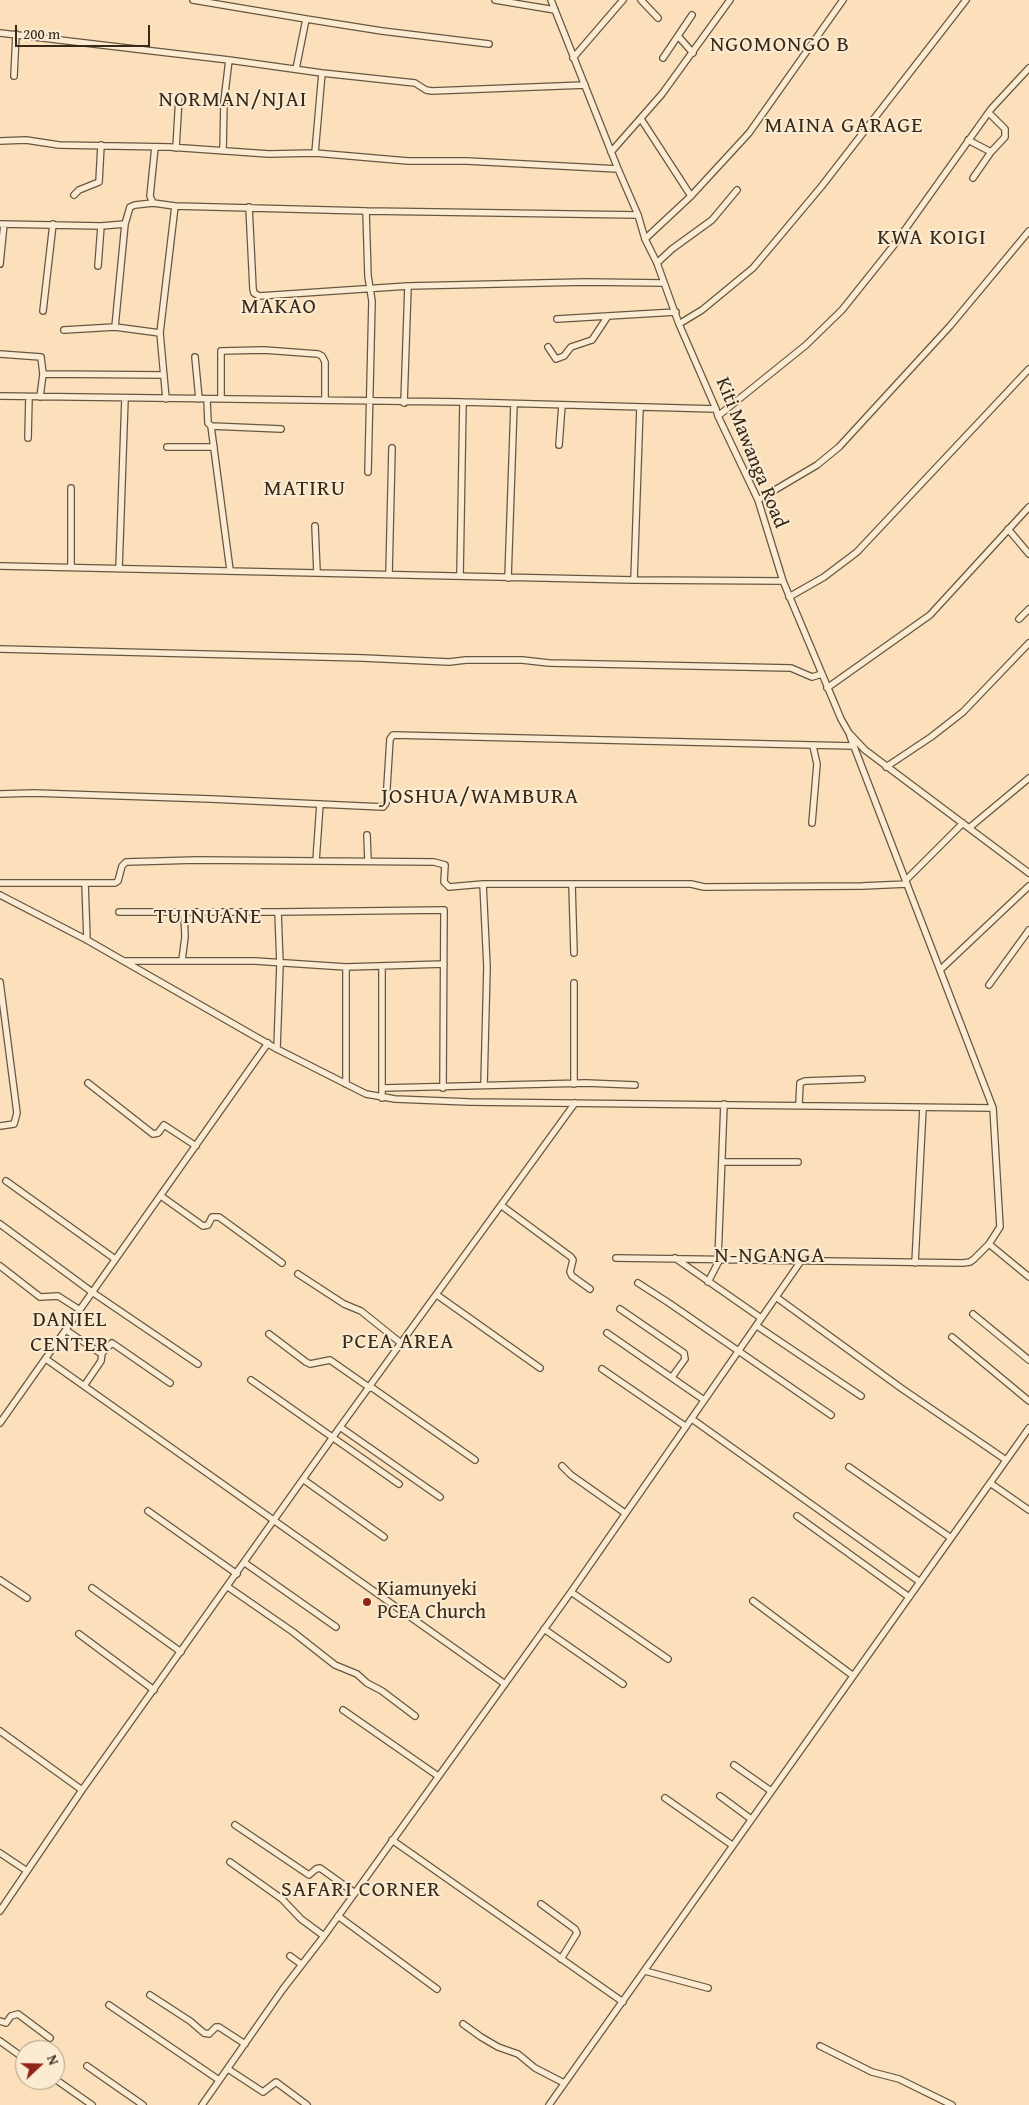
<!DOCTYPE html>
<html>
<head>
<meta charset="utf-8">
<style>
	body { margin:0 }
	#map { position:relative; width:1029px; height:2105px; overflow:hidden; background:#fbe0bb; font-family:"Gentium Book Plus",serif }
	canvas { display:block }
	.north { position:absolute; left:15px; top:2040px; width:50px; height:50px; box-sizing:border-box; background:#fcebd3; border:1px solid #ad9d88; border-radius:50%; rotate:69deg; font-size:14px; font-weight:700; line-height:20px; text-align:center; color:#362918 }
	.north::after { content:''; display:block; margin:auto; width:18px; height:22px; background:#8f2418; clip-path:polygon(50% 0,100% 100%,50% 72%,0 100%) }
	.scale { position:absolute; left:15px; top:25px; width:135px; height:22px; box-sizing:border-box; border:2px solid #362918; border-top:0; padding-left:6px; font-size:15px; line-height:18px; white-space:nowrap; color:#362918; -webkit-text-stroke:4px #fcebd3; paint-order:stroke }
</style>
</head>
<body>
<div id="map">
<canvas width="1029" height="2105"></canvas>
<div class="north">N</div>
<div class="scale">200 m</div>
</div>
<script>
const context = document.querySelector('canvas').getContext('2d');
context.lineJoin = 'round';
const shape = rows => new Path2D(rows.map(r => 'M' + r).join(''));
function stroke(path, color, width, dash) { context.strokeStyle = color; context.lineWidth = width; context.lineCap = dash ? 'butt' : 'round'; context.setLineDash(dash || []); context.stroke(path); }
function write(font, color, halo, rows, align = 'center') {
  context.font = font + ' "Gentium Book Plus",serif'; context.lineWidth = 4; context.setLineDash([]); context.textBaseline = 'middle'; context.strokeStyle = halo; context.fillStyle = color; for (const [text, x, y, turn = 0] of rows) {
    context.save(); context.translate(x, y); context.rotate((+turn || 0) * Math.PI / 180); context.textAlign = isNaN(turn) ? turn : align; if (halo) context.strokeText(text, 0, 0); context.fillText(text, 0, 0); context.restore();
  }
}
const minor = shape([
	[193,0,306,19,296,69],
	[495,0,555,10],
	[551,0,618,169,638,215,645,239,657,263,679,324,716,409,718,416,758,500,783,581,841,719,849,733,865,750,1029,873],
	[641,0,658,18],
	[306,19,382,31,489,44],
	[0,33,229,60,322,73,415,83,426,90,432,91,585,85],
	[678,36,693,53],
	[573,58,623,0],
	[663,58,692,15],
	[14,76,16,34],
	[641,119,691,196],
	[968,140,991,152],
	[0,141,26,140,59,145,169,147,269,154,315,153,408,161,467,161,618,169],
	[176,148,179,97],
	[223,151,224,101,229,60],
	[611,152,662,94,730,0],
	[315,153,322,73],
	[973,178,991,152,1005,137,1005,129,989,113],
	[74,195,79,190,99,182,101,145],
	[153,203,150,196,155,147],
	[249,207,253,289,254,293,259,296,408,286,586,282,663,283],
	[366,211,368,276,372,301,368,472],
	[0,224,101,226,125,224],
	[645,239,691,196,749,133,843,0],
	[657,263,672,249,712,220,737,190],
	[0,264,4,224],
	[98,266,101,226],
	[43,311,53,224],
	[557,319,676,312],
	[679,324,702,310,753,268,821,187,966,0],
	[115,327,125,224,130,207,135,205,153,203,175,206,366,211,638,215],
	[64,330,115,327,160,333],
	[548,347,556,359,564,356,571,347,592,340,608,316],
	[0,354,41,357,43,374,40,397],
	[195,357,199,399],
	[43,374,164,375],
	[0,396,463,402,716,409],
	[221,398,221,351,264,350,318,354,322,356,325,362,325,400],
	[166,399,160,333,175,206],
	[207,399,208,423,211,426,281,429],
	[404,403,408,286],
	[718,416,806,345,842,310,894,245,991,109,1029,68],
	[211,426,230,570],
	[28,438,29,397],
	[559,445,562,405],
	[167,447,214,447],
	[758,500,817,465,839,447,950,326,1029,231],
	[315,526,317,572],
	[1008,529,1029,554],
	[0,566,634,580,783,581],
	[71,567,71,488],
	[119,569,125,398],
	[389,574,392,448],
	[460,576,463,402],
	[508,578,514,404],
	[634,580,640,407],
	[789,597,824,577,857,552,1029,369],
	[1019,619,1029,609],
	[0,649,363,658,449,662,466,660,522,660,549,663,791,668,812,677,822,674],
	[827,688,930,615,1029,507],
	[886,767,931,737,963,712,1029,643],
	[0,794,34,793,211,799,383,807,386,803,390,739,393,735,854,746],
	[812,823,817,764,813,746],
	[969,828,1029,778],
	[367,835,368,861],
	[316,861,320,804],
	[906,880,963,823],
	[0,883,115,883,118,881,122,866,126,862,197,860,434,862,445,865,444,882,449,887,483,884,691,884,704,887,862,886,907,884],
	[85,883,87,940],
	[483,884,487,967,484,1085],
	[572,884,574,953],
	[0,895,87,940,277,1049,366,1094,395,1099,469,1102,993,1108],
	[119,912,184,912],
	[278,912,444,910,443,1088],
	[182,960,185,937,184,912,278,912,280,964,277,1049],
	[125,961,255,961,346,967,444,964],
	[382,966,382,1098],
	[346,967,346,1084],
	[940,970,1029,886],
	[0,982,17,1113,14,1124,0,1126],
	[989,985,1029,930],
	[88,1083,153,1134,158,1133,164,1125,196,1146],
	[574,1084,574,983],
	[383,1088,586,1083,635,1085],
	[799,1104,800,1083,805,1081,862,1079],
	[722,1162,798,1162],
	[6,1181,115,1259],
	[161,1196,203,1226,208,1225,212,1217,219,1217,282,1263],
	[502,1206,571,1257,573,1260,570,1272,572,1276,590,1289],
	[0,1224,92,1292,198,1364],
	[989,1244,1029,1277],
	[616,1258,963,1263,970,1262,974,1259,989,1244,1000,1227,993,1108,850,736],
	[675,1258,761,1318],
	[718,1259,724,1104],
	[915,1263,923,1108],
	[0,1266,40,1297,58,1296,80,1310],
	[298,1274,344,1304,361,1311,402,1344],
	[708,1282,720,1259],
	[638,1283,669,1303,831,1415],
	[437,1295,540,1368],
	[776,1297,901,1388,1006,1460],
	[620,1309,684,1353,685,1359,672,1377],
	[973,1314,1029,1360],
	[757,1326,861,1396],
	[66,1330,100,1353,103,1352,112,1343,115,1345,170,1383],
	[607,1333,704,1400],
	[269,1334,306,1362,310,1364,330,1360,370,1388],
	[952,1337,1029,1401],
	[46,1359,505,1684],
	[602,1369,685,1426],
	[251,1380,399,1484],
	[84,1386,101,1361,102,1353],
	[371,1387,475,1460],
	[692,1419,920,1582],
	[0,1423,268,1043],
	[340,1427,440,1497],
	[562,1466,571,1475,625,1513],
	[849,1467,951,1538],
	[304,1480,384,1537],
	[990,1483,1029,1510],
	[148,1511,237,1574],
	[797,1516,909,1597],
	[245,1563,336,1627],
	[0,1580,27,1598],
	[228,1587,293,1632,335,1665,357,1674,367,1683,382,1691,415,1716],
	[92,1588,181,1652],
	[571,1592,668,1659],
	[753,1601,852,1675],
	[544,1629,623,1684],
	[79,1634,154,1690],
	[343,1710,438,1776],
	[0,1731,82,1790],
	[734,1765,771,1791],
	[720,1796,751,1819],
	[665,1798,732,1845],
	[235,1825,309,1875,316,1869,320,1868,355,1893],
	[392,1840,623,2002],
	[0,1853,27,1871],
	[230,1862,282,1899,301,1919,324,1936],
	[541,1904,575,1929,577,1933,561,1959],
	[0,1911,82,1790,340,1427,575,1103],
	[338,1916,437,1989],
	[290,1956,301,1964],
	[645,1971,708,1988],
	[150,1995,190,2021,204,2033,209,2034,216,2027,219,2027,245,2044],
	[109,2005,219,2080],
	[0,2021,6,2023,11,2016,18,2014,50,2038],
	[463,2024,481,2037,498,2047,518,2054,535,2068,564,2083],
	[0,2041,25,2059],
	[820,2046,872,2072,899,2079,952,2105],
	[87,2066,143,2105],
	[228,2069,263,2092,276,2082,307,2105],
	[55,2079,92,2105],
	[202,2105,283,1989,324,1936,571,1592,801,1261],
	[549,2105,1029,1428]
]);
const markers = [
	[367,1602,5,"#8f2418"]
];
const streetNames = [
	["Kiti Mawanga Road",751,453,68]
];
const poiNames = [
	["Kiamunyeki",377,1590],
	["PCEA Church",377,1613]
];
const quarterNames = [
	["NGOMONGO B",780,45],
	["NORMAN/NJAI",233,100],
	["MAINA GARAGE",844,126],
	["KWA KOIGI",932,238],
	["MAKAO",279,307],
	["MATIRU",305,489],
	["JOSHUA/WAMBURA",480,797],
	["TUINUANE",208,917],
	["N-NGANGA",770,1256],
	["DANIEL",70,1320],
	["CENTER",70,1345],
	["PCEA AREA",398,1342],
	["SAFARI CORNER",361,1890]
];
stroke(minor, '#675741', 8);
stroke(minor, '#fcebd3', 5.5);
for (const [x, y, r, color] of markers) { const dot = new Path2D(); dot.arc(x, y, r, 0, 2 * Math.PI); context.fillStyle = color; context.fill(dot); stroke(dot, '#fcebd3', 2); }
write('20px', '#362918', '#fcebd3', streetNames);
write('20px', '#362918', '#fcebd3', poiNames, 'left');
context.letterSpacing = '1px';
write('22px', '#362918', '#fcebd3', quarterNames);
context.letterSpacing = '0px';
</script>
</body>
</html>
